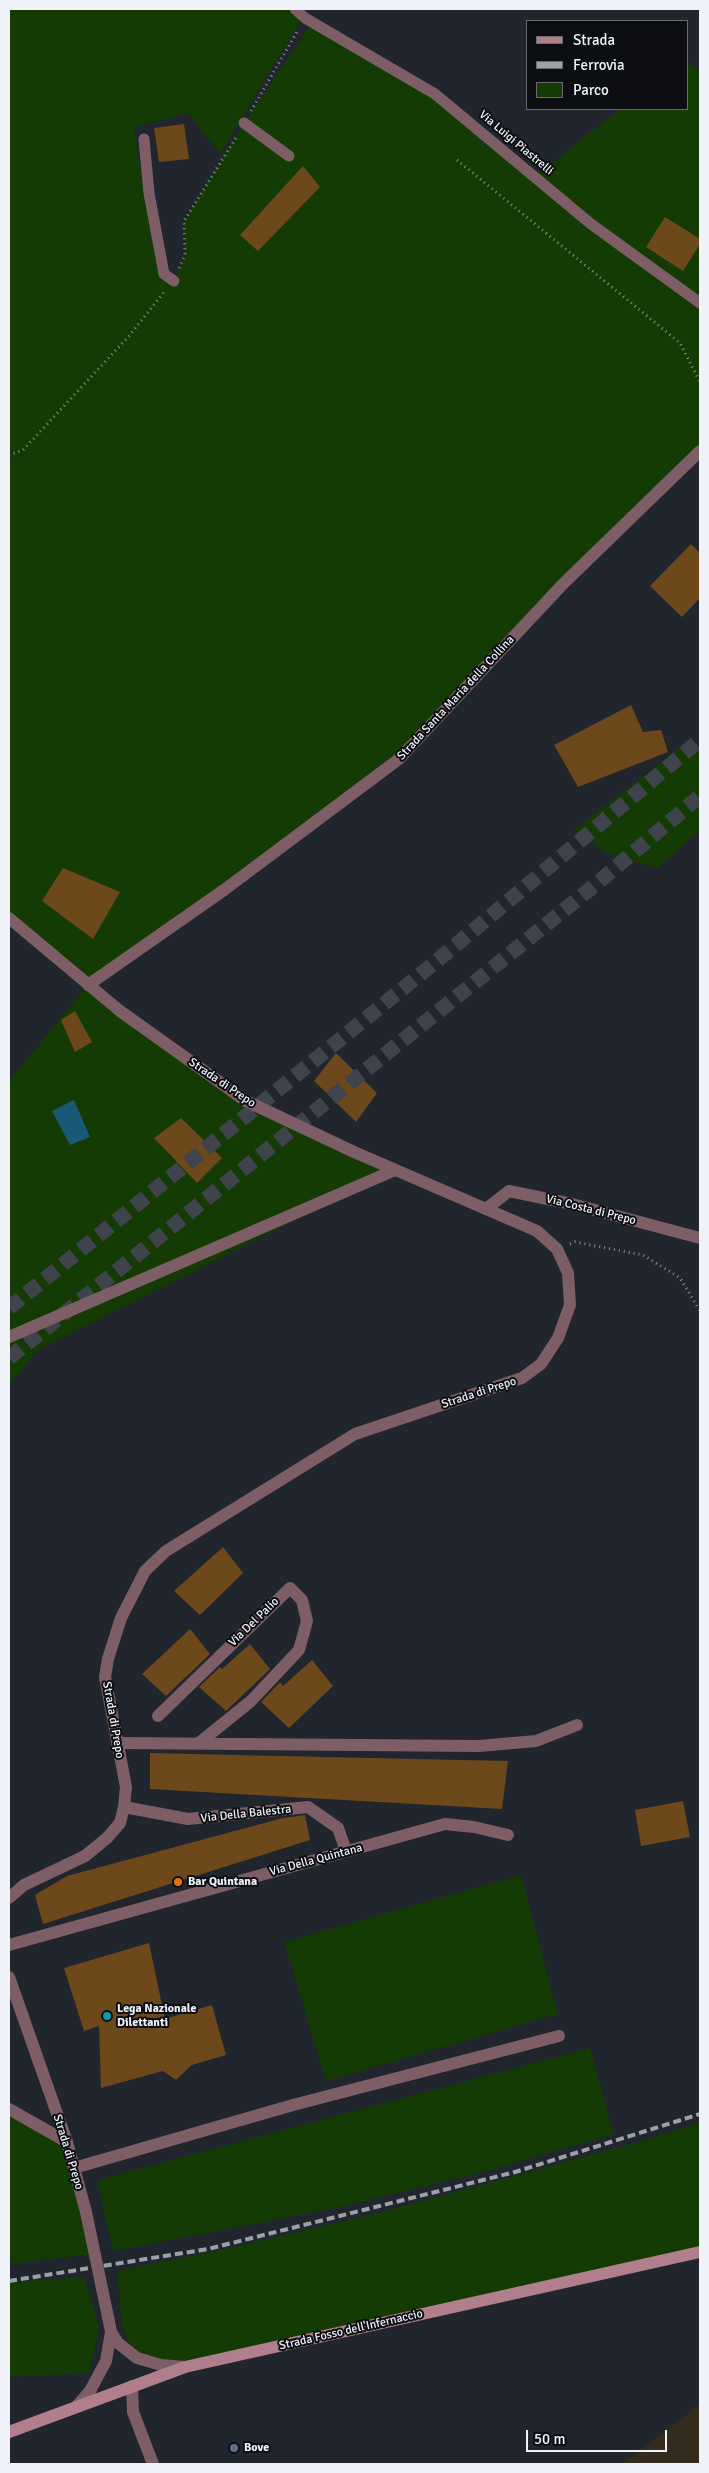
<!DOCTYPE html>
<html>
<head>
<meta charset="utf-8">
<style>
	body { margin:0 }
	#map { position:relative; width:709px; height:2473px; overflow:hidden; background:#20252e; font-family:Signika,sans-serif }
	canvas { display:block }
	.frame { position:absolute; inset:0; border:10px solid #eff3f9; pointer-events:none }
	.legend { position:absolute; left:526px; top:20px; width:162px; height:90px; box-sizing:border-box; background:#0c0e12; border:1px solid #676a6e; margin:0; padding:6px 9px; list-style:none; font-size:15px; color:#eff3f9 }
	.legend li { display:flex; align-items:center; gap:10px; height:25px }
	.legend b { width:25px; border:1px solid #676a6e }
	.scale { position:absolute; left:526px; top:2430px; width:141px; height:22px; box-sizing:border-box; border:2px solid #eff3f9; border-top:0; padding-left:6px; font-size:15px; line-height:18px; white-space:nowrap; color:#eff3f9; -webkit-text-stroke:4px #0c0e12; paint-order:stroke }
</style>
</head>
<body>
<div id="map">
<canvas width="709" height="2473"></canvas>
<div class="frame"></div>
<ul class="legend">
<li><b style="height:6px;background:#b17e8b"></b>Strada</li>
<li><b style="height:6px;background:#9ca0a7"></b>Ferrovia</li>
<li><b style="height:14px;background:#143b03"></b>Parco</li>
</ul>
<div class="scale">50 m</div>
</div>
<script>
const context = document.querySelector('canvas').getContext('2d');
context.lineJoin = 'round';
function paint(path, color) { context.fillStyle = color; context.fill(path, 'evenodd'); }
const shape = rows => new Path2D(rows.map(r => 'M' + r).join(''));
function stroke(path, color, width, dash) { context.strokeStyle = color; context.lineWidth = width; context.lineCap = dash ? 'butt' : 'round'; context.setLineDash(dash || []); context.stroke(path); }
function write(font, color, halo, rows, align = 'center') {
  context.font = font + ' Signika,sans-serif'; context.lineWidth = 4; context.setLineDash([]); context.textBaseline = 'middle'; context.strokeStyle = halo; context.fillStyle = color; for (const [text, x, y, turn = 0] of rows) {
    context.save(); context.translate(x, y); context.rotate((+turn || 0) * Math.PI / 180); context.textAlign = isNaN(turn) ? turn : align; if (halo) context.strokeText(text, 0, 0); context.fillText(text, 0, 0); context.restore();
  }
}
const commercial = shape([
	[700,2404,700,2464,622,2464]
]);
const green = shape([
	[9,9,296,9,304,15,220,154,188,113,134,127,151,237,161,280,174,281,185,255,184,221,244,123,310,26,435,94,538,174,620,109,688,109,688,63,700,71,700,451,399,759,88,985,246,1101,395,1170,38,1350,9,1385,9,1081,88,985,9,918],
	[688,741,700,752,700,830,658,868,608,854,574,830],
	[521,1875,558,2014,326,2081,284,1942],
	[590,2048,614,2134,483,2172,327,2210,113,2251,97,2180],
	[9,2109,67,2142,95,2254,9,2264],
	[700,2122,700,2247,189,2361,157,2359,139,2352,129,2343,122,2323,117,2271,211,2252,378,2213,645,2140],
	[85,2277,99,2329,89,2373,9,2377,9,2282]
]);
const water = shape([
	[74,1100,90,1137,70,1145,52,1111]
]);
const building = shape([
	[184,124,189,159,159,162,154,128],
	[303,166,320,187,258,251,240,235],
	[665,217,700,239,700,244,683,271,646,247],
	[691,544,700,553,700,598,682,617,650,586],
	[631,705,643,732,661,730,668,752,578,787,554,745],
	[63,868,120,892,93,939,42,901],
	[75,1011,92,1042,75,1052,61,1020],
	[336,1053,377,1093,356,1122,314,1081],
	[181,1118,222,1158,197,1183,154,1138],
	[223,1547,243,1573,200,1615,174,1591],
	[190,1629,210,1654,166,1696,142,1674],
	[250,1644,270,1669,226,1711,199,1687,220,1667,222,1669],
	[312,1660,333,1686,289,1728,261,1702,280,1682,283,1686],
	[150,1753,326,1757,508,1761,502,1809,150,1789],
	[683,1801,690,1837,641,1846,635,1810],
	[305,1815,310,1840,43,1924,35,1895,67,1876,283,1818],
	[149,1943,165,2019,212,2005,226,2055,192,2065,176,2080,163,2071,101,2088,99,2026,84,2031,64,1968]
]);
const motorwayTunnel = shape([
	[9,1308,438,960,700,740],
	[9,1358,589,890,700,796]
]);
const path = shape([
	[251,111,298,30],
	[457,160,680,343,700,382],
	[179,268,185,255,184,221,237,136],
	[9,455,23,450,129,336,164,292],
	[570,1244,575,1242,643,1255,680,1278,700,1311]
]);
const service = shape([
	[295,9,305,18,435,94,591,224,700,303],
	[244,123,289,156],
	[144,139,149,193,164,274,174,281]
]);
const minor = shape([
	[88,985,224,890,399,759,563,584,700,451],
	[486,1209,509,1191,572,1204,700,1238],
	[9,1337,395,1170],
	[158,1716,290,1588,302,1600,307,1621,299,1650,251,1701,199,1743],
	[117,1743,479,1746,536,1741,577,1725],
	[124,1807,188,1819,308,1807,338,1828,346,1851],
	[9,1945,445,1824,474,1827,508,1835],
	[9,2109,67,2142],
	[74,2168,293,2105,559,2036],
	[132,2386,133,2412,153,2464]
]);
const tertiary = shape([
	[9,918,120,1011,246,1101,354,1152,537,1231,557,1249,568,1273,570,1305,558,1338,541,1364,522,1378,355,1434,166,1551,145,1571,121,1618,108,1659,105,1677,126,1787,124,1807,120,1823,107,1838,85,1856,24,1885,9,1898],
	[9,1977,67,2142,86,2212],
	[111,2332,118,2343,137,2358,161,2365,185,2367],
	[77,2406,90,2391,106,2361,111,2332,108,2317]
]);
const secondary = shape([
	[9,2432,185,2367,700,2252]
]);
const rail = shape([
	[9,2281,208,2249,515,2172,700,2114]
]);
const tertiaryBridge = shape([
	[86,2212,108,2317]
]);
const markers = [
	[178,1882,5,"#e8710a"],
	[107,2016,5,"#0f9aa8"],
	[234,2448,5,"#5c6f8a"]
];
const streetNames = [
	["Via Luigi Piastrelli",516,143,40],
	["Strada Santa Maria della Collina",456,698,-47],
	["Strada di Prepo",222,1083,34],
	["Via Costa di Prepo",591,1210,14],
	["Strada di Prepo",479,1393,-18],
	["Via Del Palio",254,1622,-44],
	["Strada di Prepo",113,1720,80],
	["Via Della Balestra",246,1814,-6],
	["Via Della Quintana",316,1860,-15],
	["Strada di Prepo",68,2152,73],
	["Strada Fosso dell'Infernaccio",351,2330,-13]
];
const poiNames = [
	["Bar Quintana",188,1882],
	["Lega Nazionale",117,2009],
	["Dilettanti",117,2023],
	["Bove",244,2448]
];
paint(commercial, '#332b1b');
paint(green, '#143b03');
paint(water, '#1a5976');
paint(building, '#6c481a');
stroke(motorwayTunnel, '#3f444c', 15, [15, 8]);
stroke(path, '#8a8e96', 3, [1, 4]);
stroke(service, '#7e5e66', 11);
stroke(minor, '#7e5e66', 12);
stroke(tertiary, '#7e5e66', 12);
stroke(secondary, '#b17e8b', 12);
stroke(rail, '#9ca0a7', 4, [8, 4]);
stroke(tertiaryBridge, '#7e5e66', 12);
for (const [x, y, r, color] of markers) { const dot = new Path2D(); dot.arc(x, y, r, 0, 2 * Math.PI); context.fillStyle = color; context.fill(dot); stroke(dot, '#0c0e12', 2); }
write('12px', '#eff3f9', '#0c0e12', streetNames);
write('bold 12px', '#eff3f9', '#0c0e12', poiNames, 'left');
</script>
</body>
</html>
